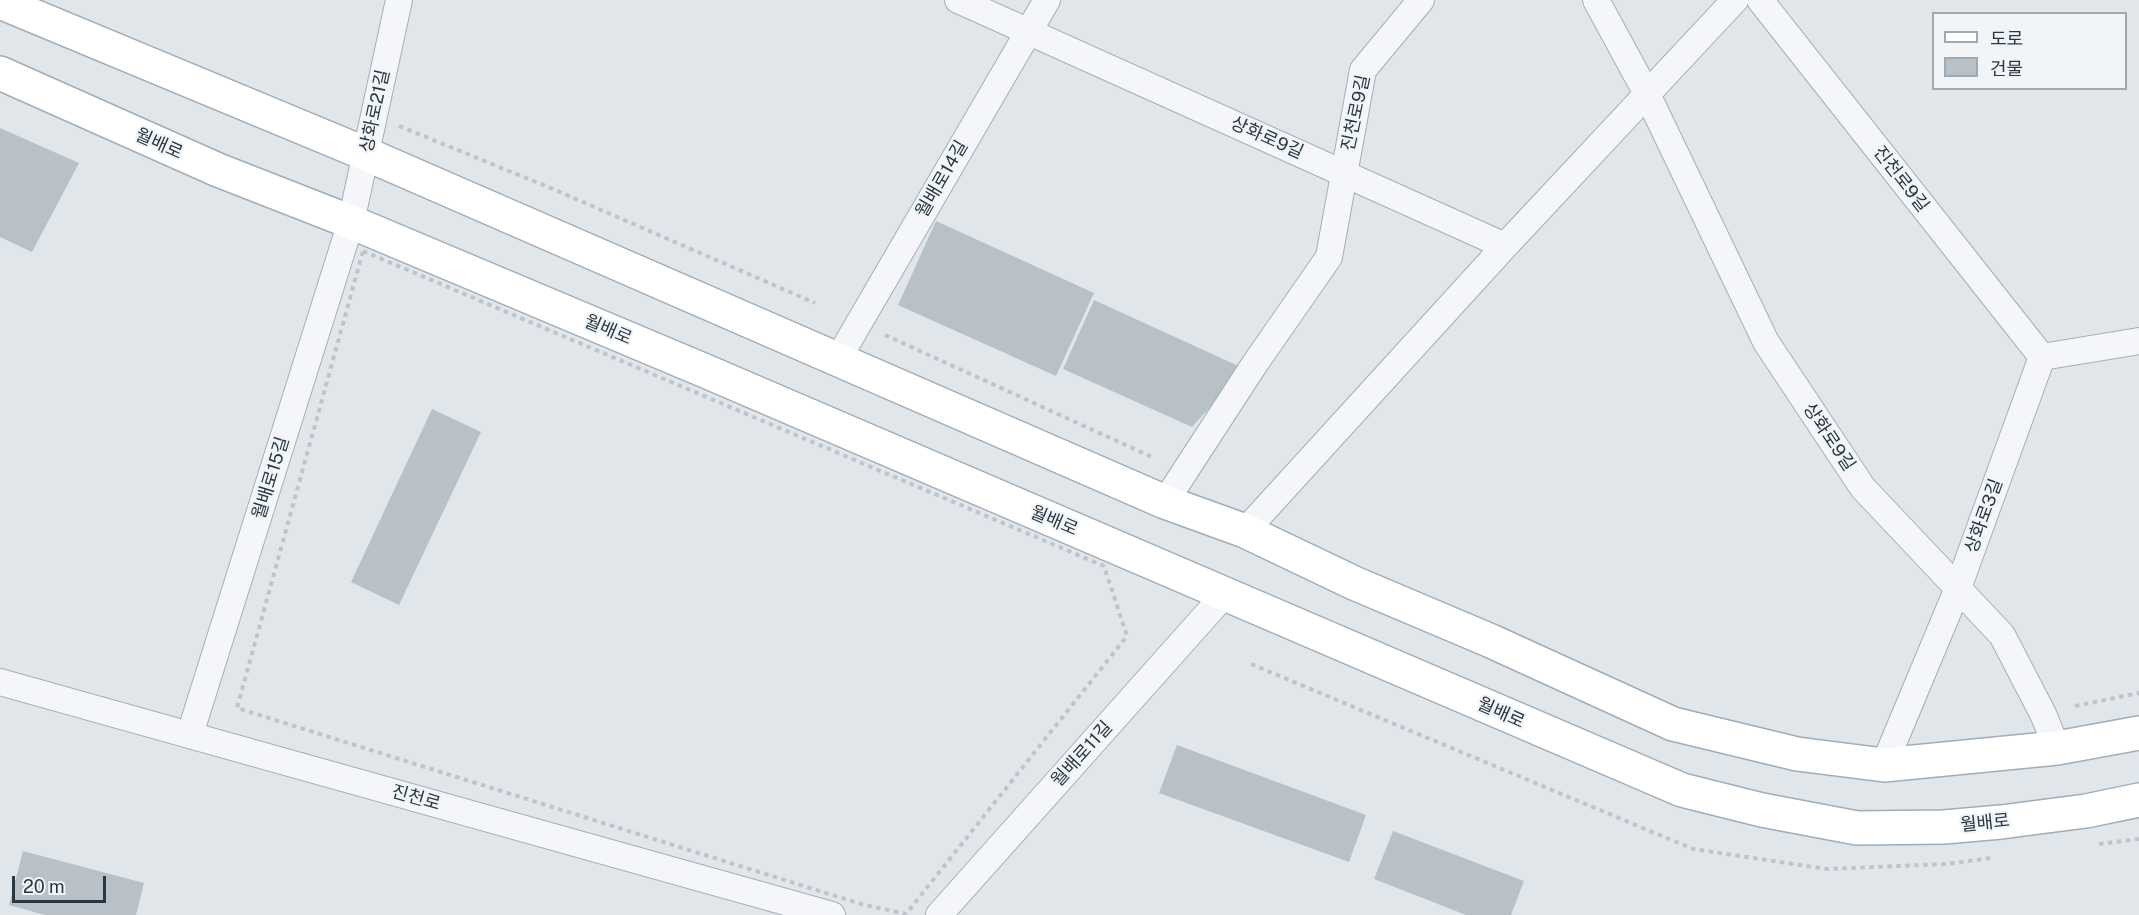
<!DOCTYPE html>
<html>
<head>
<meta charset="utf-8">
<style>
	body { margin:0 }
	#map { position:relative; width:2139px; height:915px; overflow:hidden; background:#e1e6eb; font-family:"Public Sans","Noto Sans KR",sans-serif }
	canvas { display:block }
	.legend { position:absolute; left:1932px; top:12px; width:195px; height:78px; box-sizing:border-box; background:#f1f5f8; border:2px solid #a1a9b0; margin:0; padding:8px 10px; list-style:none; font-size:18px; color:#293743 }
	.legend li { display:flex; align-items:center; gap:12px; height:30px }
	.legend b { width:30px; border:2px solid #a1a9b0 }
	.scale { position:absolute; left:12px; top:876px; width:94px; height:27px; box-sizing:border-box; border:3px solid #293743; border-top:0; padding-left:8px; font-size:18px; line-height:21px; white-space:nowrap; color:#293743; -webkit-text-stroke:4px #f1f5f8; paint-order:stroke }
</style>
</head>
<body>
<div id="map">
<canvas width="2139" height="915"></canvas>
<ul class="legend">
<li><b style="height:8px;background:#fff"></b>도로</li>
<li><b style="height:16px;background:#b8c1c8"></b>건물</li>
</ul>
<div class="scale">20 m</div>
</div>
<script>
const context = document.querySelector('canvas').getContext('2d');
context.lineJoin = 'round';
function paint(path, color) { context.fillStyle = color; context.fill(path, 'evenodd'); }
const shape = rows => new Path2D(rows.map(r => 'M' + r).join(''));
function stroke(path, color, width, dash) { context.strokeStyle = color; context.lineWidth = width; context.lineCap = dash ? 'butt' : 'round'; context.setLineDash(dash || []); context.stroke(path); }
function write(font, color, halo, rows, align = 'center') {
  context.font = font + ' "Public Sans","Noto Sans KR",sans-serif'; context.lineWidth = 4.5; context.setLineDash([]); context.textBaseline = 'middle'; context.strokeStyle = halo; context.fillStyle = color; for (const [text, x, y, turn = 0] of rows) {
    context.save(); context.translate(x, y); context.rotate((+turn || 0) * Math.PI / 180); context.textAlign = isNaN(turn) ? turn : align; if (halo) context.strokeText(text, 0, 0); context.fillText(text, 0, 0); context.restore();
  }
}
const building = shape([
	[0,128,79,163,32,252,0,237],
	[936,221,1094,293,1056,376,898,305],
	[1094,300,1245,369,1192,427,1063,369],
	[432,409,481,432,399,605,351,582],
	[1177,745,1366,815,1349,862,1159,793],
	[1393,831,1524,881,1511,915,1466,915,1374,879],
	[23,851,144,883,136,915,45,915,9,905]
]);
const path = shape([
	[399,126,553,189,815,303],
	[363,251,1104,566,1127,636,906,914,861,904,237,708,363,251],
	[885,335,1154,458],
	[1251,664,1693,849,1827,869,1947,864,1991,858],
	[2075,706,2139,693],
	[2099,844,2139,839]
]);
const minor = shape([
	[958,0,1505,246],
	[1596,0,1647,94,1766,342,1863,488,2002,635,2043,714,2057,748],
	[1760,0,2042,357],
	[2042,357,2139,341],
	[838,359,1047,0],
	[1165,502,1254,365,1329,257,1363,70,1421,0],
	[1245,531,1505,246,1735,0],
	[0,682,832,915],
	[190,734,351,222,399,0],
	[1884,765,1958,588,2042,357],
	[939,915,1225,594]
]);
const primary = shape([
	[0,2,366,154,1165,502,1245,531,1354,583,1491,641,1673,724,1797,754,1884,765,2057,748,2139,733],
	[0,73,218,170,351,222,703,370,1682,790,1762,810,1857,828,1944,827,2001,822,2086,811,2139,800]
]);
const streetNames = [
	["상화로21길",375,111,-78],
	["진천로9길",1356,113,-78],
	["상화로9길",1267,138,24],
	["월배로",159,144,24],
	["월배로14길",942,179,-60],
	["진천로9길",1901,179,52],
	["월배로",608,330,23],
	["상화로9길",1829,437,56],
	["월배로15길",271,478,-73],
	["상화로3길",1984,516,-70],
	["월배로",1054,521,23],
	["월배로",1501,713,24],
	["월배로11길",1082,754,-48],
	["진천로",416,798,16],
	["월배로",1985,823,-6]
];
paint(building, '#b8c1c8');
stroke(minor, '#a6aeb5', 28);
stroke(primary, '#a0adb7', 36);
stroke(path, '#bfc4ca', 4, [4.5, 4.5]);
stroke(minor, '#f4f6f9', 26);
stroke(primary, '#fff', 33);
write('18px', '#293743', '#f1f5f8', streetNames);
</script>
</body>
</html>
